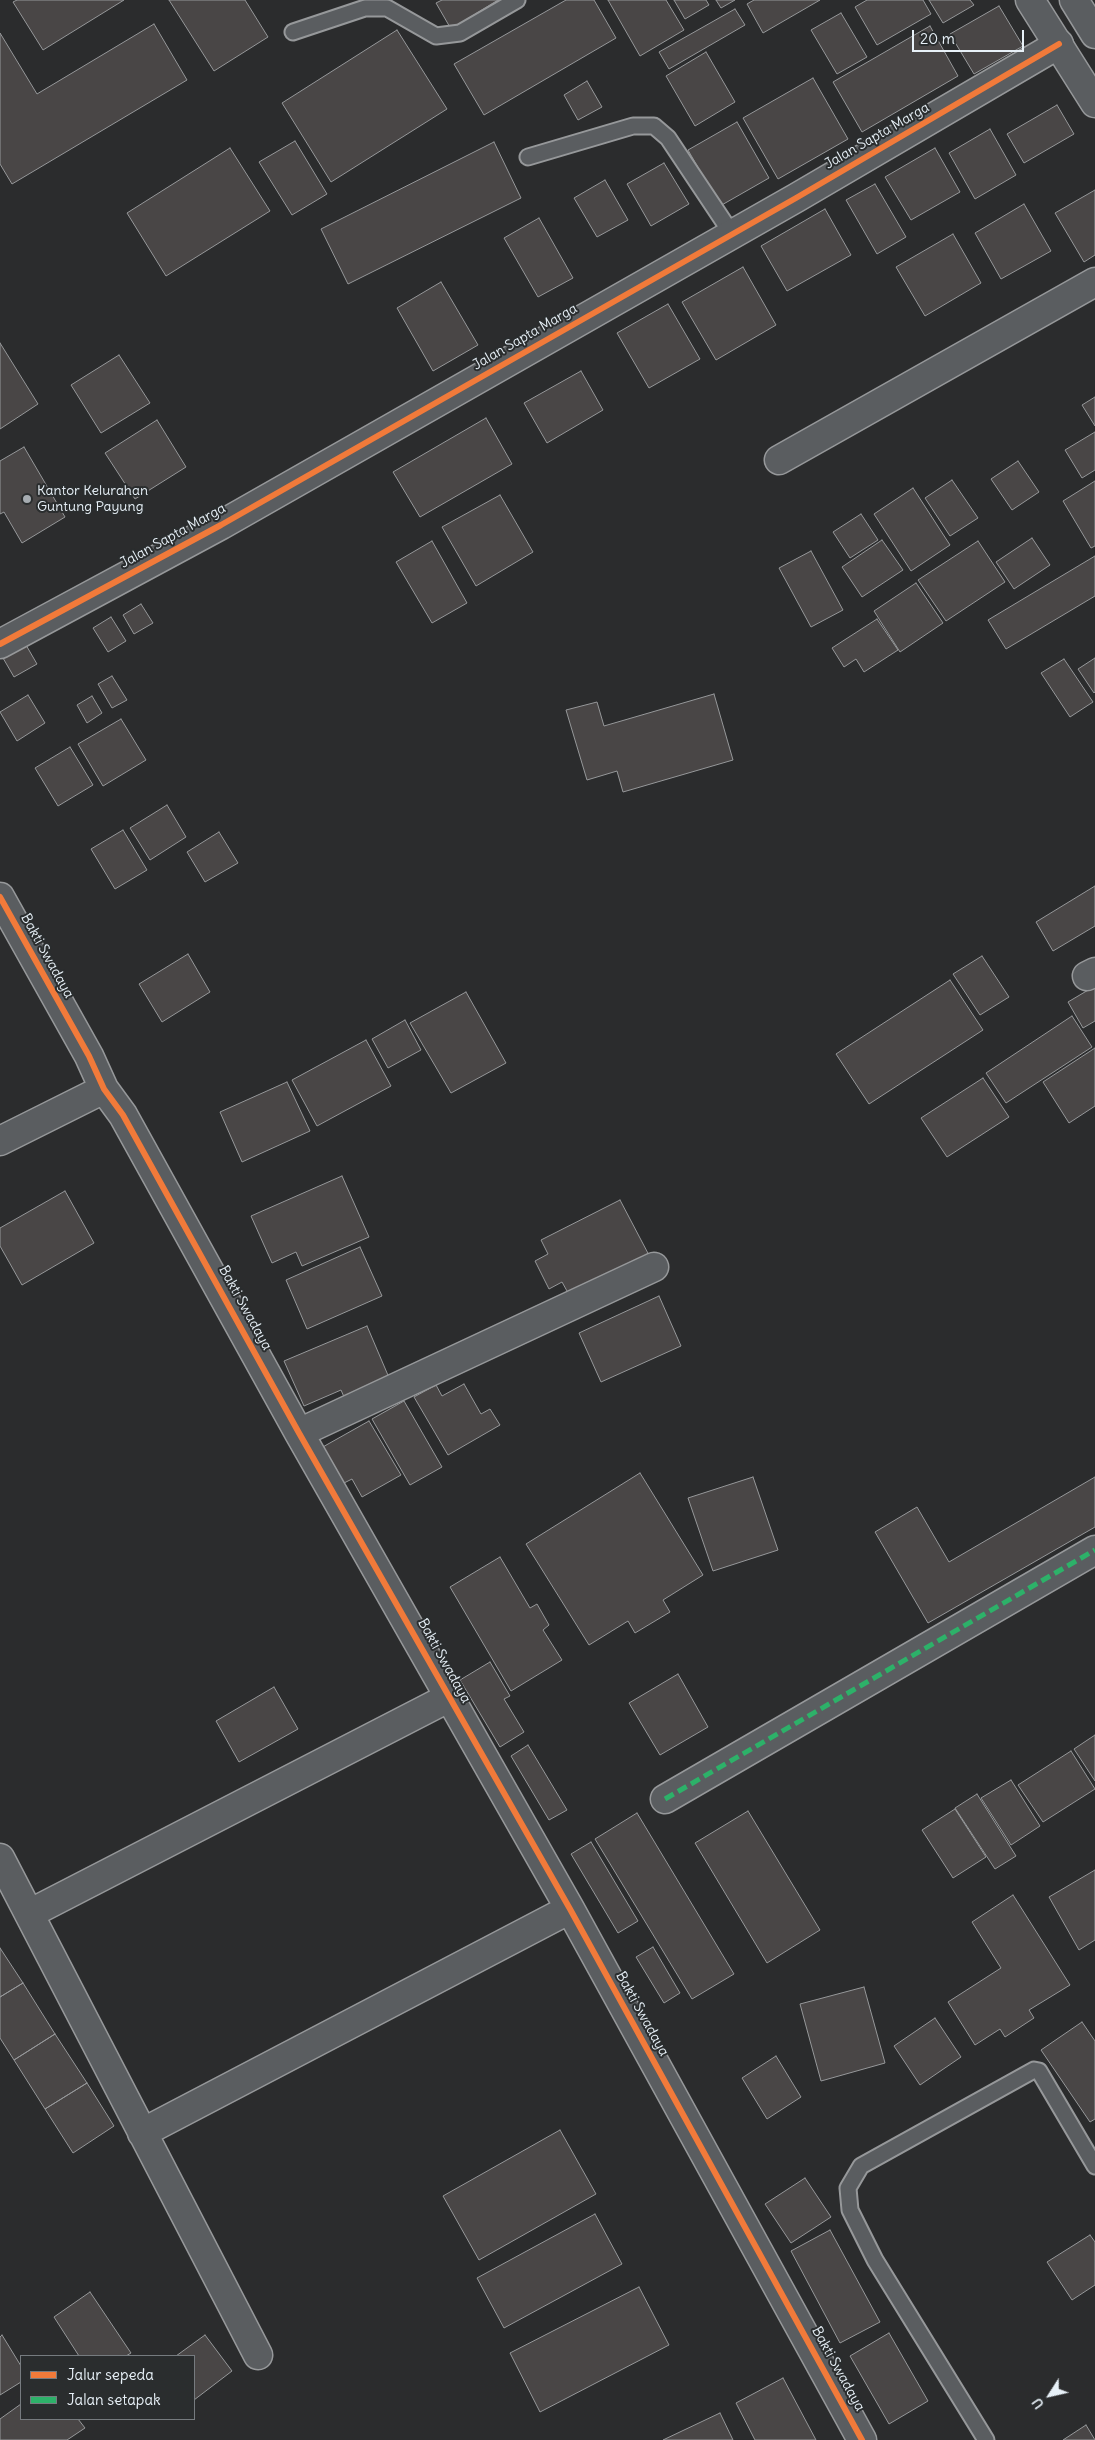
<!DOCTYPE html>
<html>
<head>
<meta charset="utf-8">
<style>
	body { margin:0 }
	#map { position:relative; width:1095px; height:2440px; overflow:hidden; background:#2b2c2d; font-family:Delius,sans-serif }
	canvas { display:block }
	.legend { position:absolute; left:20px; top:2355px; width:175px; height:65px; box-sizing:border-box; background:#2a2d2e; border:1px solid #767b7f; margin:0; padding:6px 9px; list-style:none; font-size:15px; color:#e8f1f8 }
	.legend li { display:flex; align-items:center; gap:10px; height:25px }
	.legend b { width:25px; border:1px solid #767b7f }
	.north { position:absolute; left:1025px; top:2370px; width:50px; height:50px; -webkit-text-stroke:4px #2a2d2e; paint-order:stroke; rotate:235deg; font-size:14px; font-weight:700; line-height:20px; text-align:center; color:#e8f1f8 }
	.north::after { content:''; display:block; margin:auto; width:18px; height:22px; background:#e8f1f8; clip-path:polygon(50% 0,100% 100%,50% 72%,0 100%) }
	.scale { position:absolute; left:912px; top:30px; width:112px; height:22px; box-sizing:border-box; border:2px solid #e8f1f8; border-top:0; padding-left:6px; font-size:15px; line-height:18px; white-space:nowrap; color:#e8f1f8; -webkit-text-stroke:4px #2a2d2e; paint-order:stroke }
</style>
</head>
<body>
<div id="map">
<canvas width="1095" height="2440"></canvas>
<ul class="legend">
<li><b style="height:6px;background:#f17a3a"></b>Jalur sepeda</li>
<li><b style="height:6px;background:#2db169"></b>Jalan setapak</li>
</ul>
<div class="north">U</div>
<div class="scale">20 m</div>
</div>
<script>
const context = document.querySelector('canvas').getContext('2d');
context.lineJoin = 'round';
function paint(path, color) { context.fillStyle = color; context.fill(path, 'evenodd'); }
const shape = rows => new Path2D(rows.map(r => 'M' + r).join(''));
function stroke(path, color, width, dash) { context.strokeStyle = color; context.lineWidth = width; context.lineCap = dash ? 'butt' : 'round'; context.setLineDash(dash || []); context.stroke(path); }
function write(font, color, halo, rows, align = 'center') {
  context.font = font + ' Delius,sans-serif'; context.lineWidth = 4; context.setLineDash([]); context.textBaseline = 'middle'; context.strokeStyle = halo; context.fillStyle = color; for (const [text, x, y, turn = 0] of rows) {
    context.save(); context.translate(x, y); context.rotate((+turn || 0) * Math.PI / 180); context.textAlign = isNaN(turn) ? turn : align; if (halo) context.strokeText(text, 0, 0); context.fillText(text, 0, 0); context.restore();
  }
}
const building = shape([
	[17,0,124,0,43,50,13,2,17,0],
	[169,0,245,0,268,37,214,71,169,0],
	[442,0,498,0,451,29,436,3,442,0],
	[566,0,594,0,616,38,484,115,454,64,566,0],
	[608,0,666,0,684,30,640,56,608,0],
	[674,0,706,0,709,5,685,19,674,0],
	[716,0,735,0,721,8,716,0],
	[754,0,820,0,763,33,747,4,754,0],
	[867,0,923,0,931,14,877,45,855,7,867,0],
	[929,0,970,0,974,5,943,23,929,0],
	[999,6,1023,46,974,74,950,34,999,6],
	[735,9,745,25,669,69,659,52,735,9],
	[841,13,867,57,837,74,811,30,841,13],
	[154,24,187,80,12,184,0,164,0,33,37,94,154,24],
	[930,26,958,76,862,132,833,82,930,26],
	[397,30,447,109,331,182,282,103,397,30],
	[706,52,735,102,695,126,666,76,706,52],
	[813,78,848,139,778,179,743,118,813,78],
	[587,81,602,107,578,120,564,95,587,81],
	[1057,105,1074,134,1024,163,1007,134,1057,105],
	[737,122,769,178,720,206,688,150,737,122],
	[990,129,1016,175,975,199,949,153,990,129],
	[295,141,327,194,292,215,259,162,295,141],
	[494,142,521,198,348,284,321,229,494,142],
	[230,148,270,211,166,276,127,213,230,148],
	[935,148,960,192,911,220,885,177,935,148],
	[664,163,689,204,651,226,627,184,664,163],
	[605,180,628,220,597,237,574,198,605,180],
	[875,184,906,237,877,254,846,200,875,184],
	[1095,190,1095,255,1084,262,1055,213,1095,190],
	[1024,204,1051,251,1001,279,975,233,1024,204],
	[825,209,851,255,787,291,761,246,825,209],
	[539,218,573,278,538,297,504,238,539,218],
	[953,234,981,283,925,316,896,267,953,234],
	[743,267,776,325,716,360,682,302,743,267],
	[441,282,478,345,433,371,397,308,441,282],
	[668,304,700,359,649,388,617,333,668,304],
	[0,343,38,404,0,429,0,343],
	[119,355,150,403,101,433,71,385,119,355],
	[581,371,603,410,547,443,524,403,581,371],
	[1095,397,1095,426,1082,405,1095,397],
	[486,418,512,464,420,517,393,472,486,418],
	[157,420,186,467,135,499,105,453,157,420],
	[1095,432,1095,470,1082,478,1065,450,1095,432],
	[24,447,65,517,22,543,4,512,0,514,0,461,24,447],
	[1018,461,1039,492,1012,510,991,479,1018,461],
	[952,480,978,518,950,536,925,498,952,480],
	[1095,481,1095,546,1091,548,1063,501,1095,481],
	[913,488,950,545,911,571,874,514,913,488],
	[500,495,533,552,476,586,442,527,500,495],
	[861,514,878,540,850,558,833,532,861,514],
	[1032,538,1050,565,1014,589,996,562,1032,538],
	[882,540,903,570,862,597,842,567,882,540],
	[432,541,467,603,432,623,396,562,432,541],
	[978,541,1005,582,946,621,918,580,978,541],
	[811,551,843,610,811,627,779,568,811,551],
	[1095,556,1095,596,1006,649,988,620,1095,556],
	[916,583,943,623,900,652,874,611,916,583],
	[141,604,153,623,134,634,123,615,141,604],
	[111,617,126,641,108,652,93,628,111,617],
	[877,619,898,650,864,672,856,659,844,667,832,648,877,619],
	[26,645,37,664,14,677,3,658,26,645],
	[1095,658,1095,692,1094,693,1078,669,1095,658],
	[1064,659,1093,702,1070,717,1041,673,1064,659],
	[112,676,127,700,112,708,98,684,112,676],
	[714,694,733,760,623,792,617,771,587,780,566,710,597,702,604,726,714,694],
	[28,695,45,723,17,741,0,712,28,695],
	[92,696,102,713,87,723,77,705,92,696],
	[121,719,146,760,103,786,78,744,121,719],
	[70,747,93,785,58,806,35,768,70,747],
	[167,805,186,837,150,860,130,828,167,805],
	[123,830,147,870,115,889,91,849,123,830],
	[219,832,238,863,205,882,187,852,219,832],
	[1095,886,1095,926,1053,951,1036,922,1095,886],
	[188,954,210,992,162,1022,139,984,188,954],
	[982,956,1009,997,980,1015,953,974,982,956],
	[950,980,983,1030,869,1104,836,1054,950,980],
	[1095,986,1095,1021,1083,1028,1068,1002,1095,986],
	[466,992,506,1063,451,1093,410,1023,466,992],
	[1072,1016,1092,1047,1006,1103,986,1073,1072,1016],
	[405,1020,421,1050,388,1068,372,1039,405,1020],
	[366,1040,391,1086,317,1126,292,1080,366,1040],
	[1095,1048,1095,1106,1069,1123,1043,1082,1095,1048],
	[983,1078,1009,1117,947,1157,921,1118,983,1078],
	[287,1082,310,1131,242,1162,220,1112,287,1082],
	[342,1176,369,1237,302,1266,296,1252,272,1263,251,1216,342,1176],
	[65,1191,94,1243,22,1285,0,1246,0,1228,65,1191],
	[620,1200,651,1259,572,1300,562,1282,549,1289,535,1261,548,1254,541,1240,620,1200],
	[360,1247,382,1296,307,1329,286,1280,360,1247],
	[659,1296,681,1346,601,1382,579,1333,659,1296],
	[367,1326,393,1387,348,1406,341,1390,304,1406,284,1361,367,1326],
	[464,1384,481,1414,490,1409,500,1425,448,1455,414,1397,436,1385,442,1396,464,1384],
	[404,1401,442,1467,410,1485,372,1419,404,1401],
	[369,1421,401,1475,362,1497,352,1479,342,1484,321,1448,369,1421],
	[640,1473,703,1575,663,1600,670,1612,635,1633,628,1621,589,1645,526,1544,640,1473],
	[753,1477,778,1550,713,1571,688,1498,753,1477],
	[1095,1477,1095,1527,928,1623,875,1532,917,1507,949,1562,1095,1477],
	[500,1557,530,1608,537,1604,549,1625,543,1630,562,1660,511,1691,450,1587,500,1557],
	[490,1662,510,1696,504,1699,524,1732,500,1747,460,1680,490,1662],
	[678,1674,708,1727,660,1755,629,1703,678,1674],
	[274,1687,298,1729,239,1762,216,1721,274,1687],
	[1095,1735,1095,1781,1074,1749,1095,1735],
	[528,1745,567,1810,549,1820,511,1756,528,1745],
	[1071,1751,1095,1789,1043,1822,1018,1785,1071,1751],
	[1011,1780,1040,1826,1011,1845,981,1798,1011,1780],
	[977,1794,1016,1856,995,1869,955,1808,977,1794],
	[955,1809,986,1857,953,1878,922,1830,955,1809],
	[748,1811,820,1930,767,1963,695,1843,748,1811],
	[637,1813,734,1974,692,1999,595,1839,637,1813],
	[591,1842,638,1921,618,1933,571,1854,591,1842],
	[1095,1870,1095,1940,1079,1950,1049,1897,1095,1870],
	[1013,1895,1070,1985,1029,2010,1034,2018,1005,2037,1000,2029,975,2045,948,2002,1001,1968,972,1922,1013,1895],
	[653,1947,680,1993,664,2003,636,1957,653,1947],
	[0,1948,23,1983,0,1997,0,1948],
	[23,1983,55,2034,14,2060,0,2038,0,1997,23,1983],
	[864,1987,885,2063,821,2081,800,2004,864,1987],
	[935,2018,961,2057,920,2085,894,2046,935,2018],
	[1082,2022,1095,2041,1095,2119,1090,2122,1041,2050,1082,2022],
	[55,2034,87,2083,45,2109,14,2060,55,2034],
	[776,2056,801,2097,767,2119,742,2078,776,2056],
	[87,2083,114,2126,73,2153,45,2109,87,2083],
	[560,2130,596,2194,479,2260,443,2196,560,2130],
	[805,2178,831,2217,791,2243,765,2204,805,2178],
	[595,2214,622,2264,504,2328,477,2278,595,2214],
	[830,2230,880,2322,840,2343,791,2251,830,2230],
	[1090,2235,1095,2242,1095,2285,1072,2300,1047,2262,1090,2235],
	[639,2287,669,2345,540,2412,510,2353,639,2287],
	[90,2292,131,2353,126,2356,79,2356,54,2317,90,2292],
	[889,2333,928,2401,889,2424,850,2356,889,2333],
	[2,2335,21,2366,21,2382,0,2395,0,2337,2,2335],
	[205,2335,232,2371,194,2400,194,2356,176,2356,205,2335],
	[783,2378,816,2440,755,2440,736,2403,783,2378],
	[21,2404,21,2419,78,2419,85,2428,67,2440,0,2440,0,2419,21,2404],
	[720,2413,733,2440,663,2440,720,2413],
	[1086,2425,1095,2440,1063,2440,1086,2425]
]);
const lane = shape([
	[293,32,365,8,387,8,436,36,460,33,517,0],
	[528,157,633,126,654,126,668,138,732,234],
	[986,2440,875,2260,850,2210,848,2188,861,2166,1034,2070,1039,2071,1095,2166]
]);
const street = shape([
	[779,460,1095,282],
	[0,897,89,1056,104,1089,123,1115,299,1433,570,1909,862,2440],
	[1087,976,1095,972],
	[0,1141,104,1089],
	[299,1433,654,1267],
	[665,1799,1095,1550],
	[0,1858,258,2355],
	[29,1914,450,1697],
	[142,2133,570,1909]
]);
const secondary = shape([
	[0,644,221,525,796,198,1059,44]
]);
const highway = shape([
	[1030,0,1095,103],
	[1074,0,1095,34]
]);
const quiet = shape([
	[665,1799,1095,1550]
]);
const cycleway = shape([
	[0,644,221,525,796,198,1059,44],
	[0,897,89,1056,104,1089,123,1115,299,1433,570,1909,862,2440]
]);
const markers = [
	[27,499,5,"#a6acb1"]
];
const streetNames = [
	["Jalan Sapta Marga",877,136,-30],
	["Jalan Sapta Marga",525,337,-30],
	["Jalan Sapta Marga",173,536,-29],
	["Bakti Swadaya",47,956,61],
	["Bakti Swadaya",245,1308,61],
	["Bakti Swadaya",444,1661,61],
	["Bakti Swadaya",642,2014,61],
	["Bakti Swadaya",838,2369,61]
];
const poiNames = [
	["Kantor Kelurahan",37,491],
	["Guntung Payung",37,507]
];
paint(building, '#494646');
stroke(building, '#96989a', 1);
stroke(lane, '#96989a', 19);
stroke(street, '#96989a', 31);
stroke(secondary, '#96989a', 31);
stroke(highway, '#96989a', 31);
stroke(lane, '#5a5d60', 15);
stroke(street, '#5a5d60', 28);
stroke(secondary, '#5a5d60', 28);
stroke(highway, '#5a5d60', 28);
stroke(quiet, '#2db169', 5, [10, 5]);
stroke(cycleway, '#f17a3a', 6);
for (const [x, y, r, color] of markers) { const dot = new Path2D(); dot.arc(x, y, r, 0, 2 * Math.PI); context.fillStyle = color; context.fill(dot); stroke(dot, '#2a2d2e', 2); }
write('14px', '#e8f1f8', '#2a2d2e', streetNames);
write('14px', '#e8f1f8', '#2a2d2e', poiNames, 'left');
</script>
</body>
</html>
